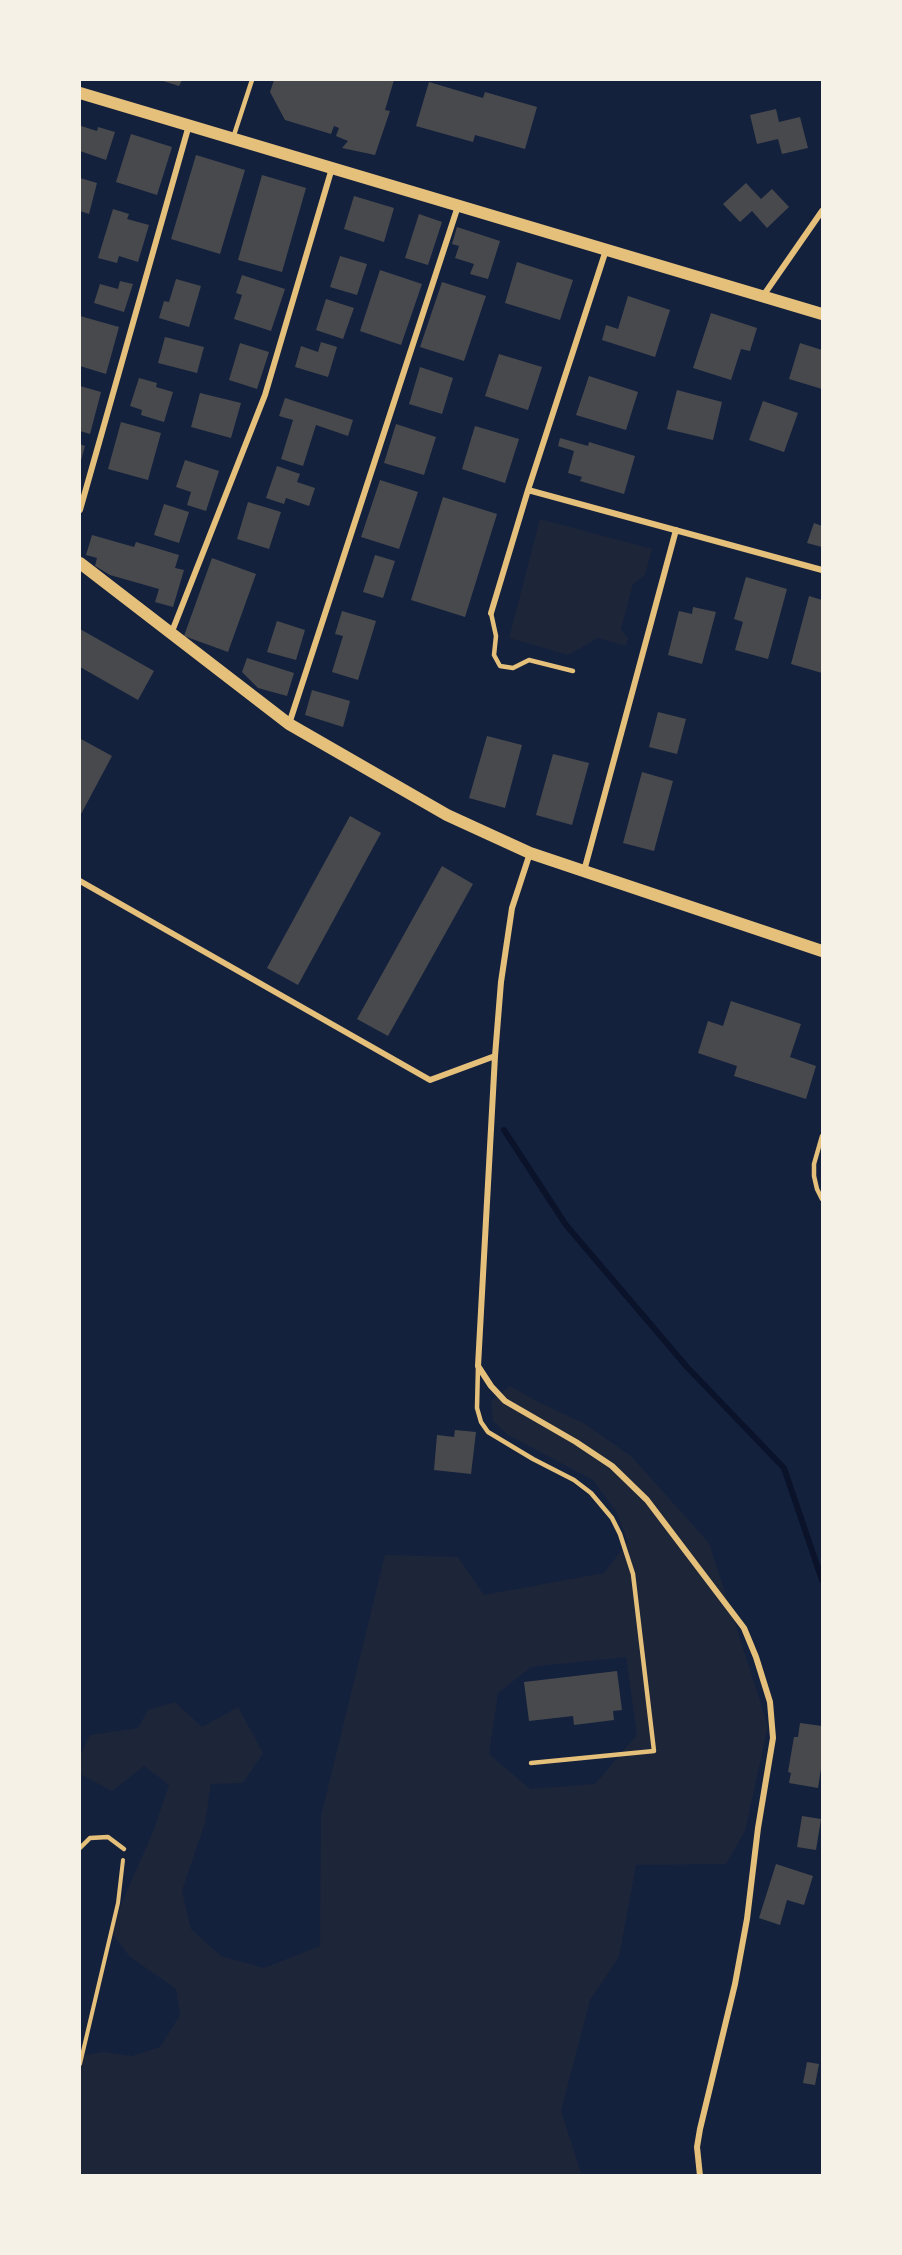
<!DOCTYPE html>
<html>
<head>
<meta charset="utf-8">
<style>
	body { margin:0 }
	#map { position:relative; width:902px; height:2255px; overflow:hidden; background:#14213d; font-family:Commissioner,sans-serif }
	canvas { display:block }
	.frame { position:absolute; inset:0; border:81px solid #f6f1e7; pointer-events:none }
</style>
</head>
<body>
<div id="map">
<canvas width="902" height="2255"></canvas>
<div class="frame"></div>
</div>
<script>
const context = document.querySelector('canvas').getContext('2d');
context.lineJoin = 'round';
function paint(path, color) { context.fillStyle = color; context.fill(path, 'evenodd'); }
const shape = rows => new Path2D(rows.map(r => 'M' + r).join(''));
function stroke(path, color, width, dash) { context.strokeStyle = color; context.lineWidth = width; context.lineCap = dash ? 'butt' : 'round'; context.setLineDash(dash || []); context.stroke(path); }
const green = shape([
	[540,519,652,549,645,575,633,584,621,629,628,638,626,646,598,638,568,655,509,638],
	[510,1386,534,1400,583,1423,631,1456,709,1543,768,1726,745,1831,726,1864,636,1865,619,1957,590,2000,561,2111,582,2176,80,2175,80,2056,103,2052,132,2056,160,2047,180,2015,176,1989,129,1956,110,1930,153,1832,169,1785,144,1766,112,1791,80,1774,80,1756,90,1735,138,1728,148,1710,175,1702,202,1727,238,1707,263,1753,243,1783,211,1784,205,1823,182,1891,191,1929,221,1956,264,1968,320,1946,321,1816,385,1555,458,1557,484,1595,604,1573,628,1542,617,1513,593,1480,508,1435,493,1421,491,1401],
	[626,1657,637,1735,595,1784,530,1789,489,1754,498,1693,531,1667]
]);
const stream = shape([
	[504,1130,566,1225,687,1367,784,1468,822,1580]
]);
const building = shape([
	[160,80,182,80,179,86],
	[274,80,394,80,385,110,390,111,375,155,342,148,348,141,336,136,339,128,334,126,331,134,285,120,270,92],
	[429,82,483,98,485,92,537,107,525,149,475,135,473,142,416,126],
	[776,109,779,122,800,117,808,148,782,154,778,139,757,144,750,115],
	[81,126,97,131,98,127,115,132,106,160,80,151],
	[131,134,172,147,157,195,116,182],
	[196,155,245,170,220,254,171,239],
	[262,175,306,188,282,272,238,260],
	[80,178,97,183,89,214,80,211],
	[746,183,761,199,772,189,789,207,767,228,752,211,740,222,723,204],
	[354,196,394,208,384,242,344,229],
	[113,209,129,214,127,219,149,225,138,262,119,256,117,263,98,258],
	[419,214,442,222,428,265,405,258],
	[457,227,500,241,488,279,470,274,474,264,455,258,459,246,452,244],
	[340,256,367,264,357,295,330,287],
	[517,262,573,280,560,320,505,303],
	[380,270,422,284,401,345,360,331],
	[242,275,285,289,271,331,234,319,242,295,236,293],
	[176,279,201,286,189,327,159,318,164,301,169,302],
	[120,281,133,284,124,312,94,303,100,284,118,289],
	[442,282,486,296,464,361,420,347],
	[628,296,670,310,655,357,602,340,606,325,618,329],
	[326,299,354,308,343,339,316,330],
	[711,313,757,328,750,351,741,349,731,380,693,368],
	[80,316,119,327,106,374,80,366],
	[165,337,204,347,197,373,158,363],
	[321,342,337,347,328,377,295,367,301,346,318,352],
	[240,343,269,352,257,389,229,380],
	[800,343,822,350,822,389,789,379],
	[499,354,542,367,528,410,485,396],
	[420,367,453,378,442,414,409,404],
	[589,376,638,392,626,430,576,415],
	[139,378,157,383,156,387,173,392,164,422,141,415,142,410,130,406],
	[80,386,101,392,90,434,80,431],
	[677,390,722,402,713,440,667,429],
	[200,393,241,403,231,438,191,427],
	[285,398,353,420,348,436,316,425,303,466,281,459,293,420,279,416],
	[763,401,798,413,784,452,749,440],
	[121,422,161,433,148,480,108,469],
	[396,424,436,437,424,475,384,463],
	[475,426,519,439,505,483,462,469],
	[560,438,588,446,589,442,635,456,624,494,580,481,582,477,568,473,574,451,558,446],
	[80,444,85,446,80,464],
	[185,460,219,471,206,511,187,505,191,492,176,487],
	[277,466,300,474,297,482,315,488,309,506,286,498,284,504,266,498],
	[380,480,418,492,399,549,361,537],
	[443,497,497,514,465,617,411,600],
	[248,502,281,512,269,549,237,539],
	[164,504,189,512,179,543,154,535],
	[814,523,822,526,822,547,807,543],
	[92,535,134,547,136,542,179,555,175,568,184,570,173,607,155,602,159,589,110,575,95,566,97,558,86,555],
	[375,555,395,561,383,598,363,592],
	[212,558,256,574,228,652,184,636],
	[746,577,787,589,768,659,735,650,743,622,734,619],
	[809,596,822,600,822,673,791,664],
	[693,607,716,612,702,664,668,655,679,611,692,614],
	[342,611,376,621,358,680,332,672,343,636,335,634],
	[277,621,305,630,296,660,267,652],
	[80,629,154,671,138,700,80,667],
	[247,658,294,673,287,696,258,688,242,672],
	[312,690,350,701,343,727,305,715],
	[658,712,686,719,677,754,649,747],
	[487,736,522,745,505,808,469,798],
	[81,739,112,756,80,816,80,741],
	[553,754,589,763,572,825,536,815],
	[642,772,673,781,654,851,623,843],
	[350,816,381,833,298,985,267,968],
	[442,866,473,884,388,1036,357,1019],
	[731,1001,801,1024,790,1057,816,1066,806,1099,734,1076,737,1066,698,1053,708,1021,723,1026],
	[455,1430,476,1432,471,1474,434,1470,437,1435,454,1437],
	[617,1671,622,1710,613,1711,614,1720,574,1725,573,1716,529,1721,524,1682],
	[800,1723,822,1726,822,1762,818,1788,789,1783,791,1773,788,1772,794,1737,798,1737],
	[802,1816,821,1819,816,1850,797,1847],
	[776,1864,813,1876,804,1905,787,1900,780,1925,759,1918],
	[807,2062,819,2064,815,2085,803,2083]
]);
const path = shape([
	[80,2064,118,1903,123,1860]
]);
const service = shape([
	[233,138,252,80],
	[491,613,496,636,494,655,500,666,513,668,529,660,573,671],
	[822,1136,814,1164,814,1176,817,1189,822,1199],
	[478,1366,477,1408,481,1422,488,1432,533,1459,574,1480,591,1493,612,1518,620,1534,633,1574,654,1751,531,1763],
	[80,1848,90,1838,108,1837,124,1849]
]);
const minor = shape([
	[763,296,822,211],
	[528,490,822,570],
	[80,510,189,125],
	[491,613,528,490,606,250],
	[171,634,265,395,332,168],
	[289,724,458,206],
	[530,853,512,908,501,982,495,1056,478,1366,491,1386,505,1401,576,1442,612,1466,647,1500,744,1628,756,1657,770,1702,773,1738,758,1828,747,1919,735,1984,700,2129,697,2147,700,2176],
	[584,871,676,530],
	[80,881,430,1080,495,1056]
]);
const secondary = shape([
	[80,93,822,314],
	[80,563,289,724,447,815,530,853,822,951]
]);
paint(green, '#1d2539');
stroke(stream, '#0b132b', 6);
paint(building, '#48494c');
stroke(path, '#e5c07b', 4);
stroke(service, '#e5c07b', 4.5);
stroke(minor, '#e5c07b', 6);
stroke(secondary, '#e5c07b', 12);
</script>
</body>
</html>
